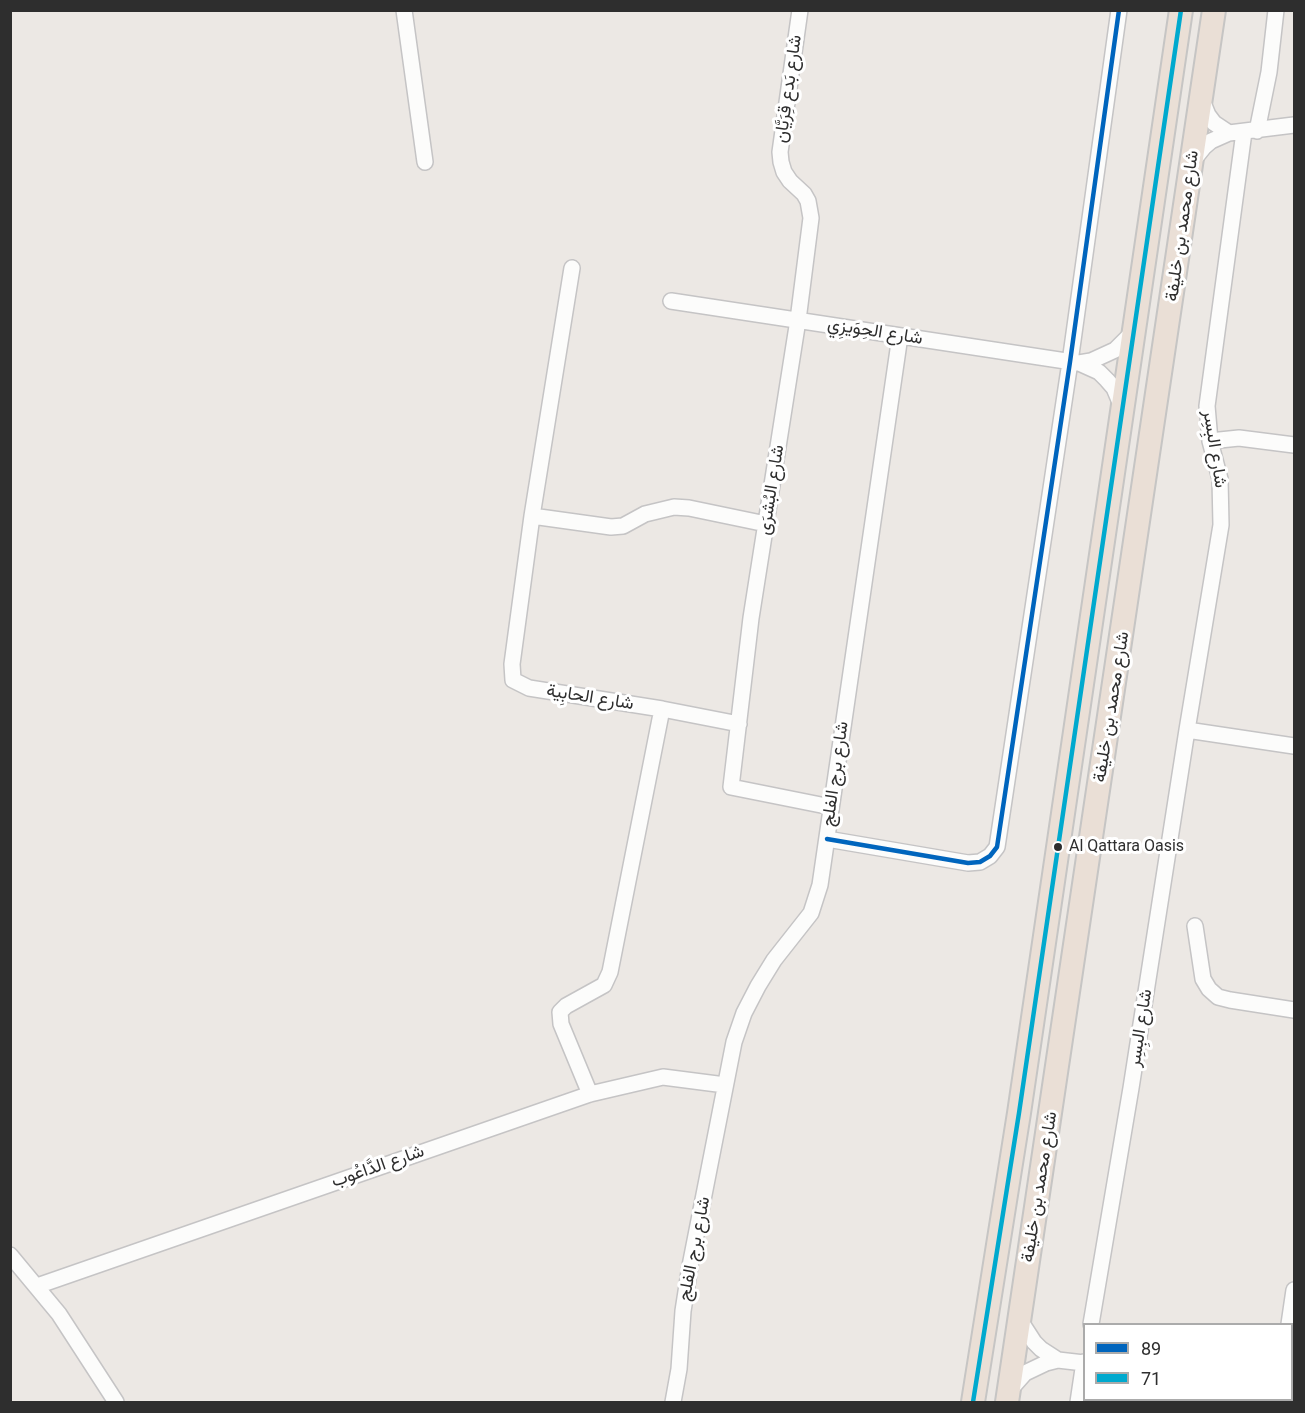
<!DOCTYPE html>
<html>
<head>
<meta charset="utf-8">
<style>
	body { margin:0 }
	#map { position:relative; width:1305px; height:1413px; overflow:hidden; background:#ece8e4; font-family:Roboto,sans-serif }
	canvas { display:block }
	.frame { position:absolute; inset:0; border:12px solid #2e2e2e; pointer-events:none }
	.legend { position:absolute; left:1083px; top:1323px; width:210px; height:78px; box-sizing:border-box; background:#fff; border:2px solid #ababab; margin:0; padding:8px 10px; list-style:none; font-size:18px; color:#2e2e2e }
	.legend li { display:flex; align-items:center; gap:12px; height:30px }
	.legend b { width:30px; border:2px solid #ababab }
</style>
</head>
<body>
<div id="map">
<canvas width="1305" height="1413"></canvas>
<div class="frame"></div>
<ul class="legend">
<li><b style="height:8px;background:#0065bd"></b>89</li>
<li><b style="height:8px;background:#00a9ce"></b>71</li>
</ul>
</div>
<script>
const context = document.querySelector('canvas').getContext('2d');
context.lineJoin = 'round';
const shape = rows => new Path2D(rows.map(r => 'M' + r).join(''));
function stroke(path, color, width, dash) { context.strokeStyle = color; context.lineWidth = width; context.lineCap = dash ? 'butt' : 'round'; context.setLineDash(dash || []); context.stroke(path); }
function write(font, color, halo, rows, align = 'center') {
  context.font = font + ' Roboto,Vazirmatn,sans-serif'; context.lineWidth = 6; context.setLineDash([]); context.textBaseline = 'middle'; context.strokeStyle = halo; context.fillStyle = color; for (const [text, x, y, turn = 0] of rows) {
    context.save(); context.translate(x, y); context.rotate((+turn || 0) * Math.PI / 180); context.textAlign = isNaN(turn) ? turn : align; if (halo) context.strokeText(text, 0, 0); context.fillText(text, 0, 0); context.restore();
  }
}
const minor = shape([
	[404,10,425,162],
	[800,10,780,152,781,162,784,172,790,181,804,194,808,201,811,218,798,320,751,618,731,787,831,807],
	[1202,100,1208,115,1214,123,1229,133],
	[1257,131,1269,72,1276,10],
	[1192,162,1204,147,1211,141,1229,133,1294,125],
	[572,268,532,516,512,664,513,680,529,688,662,709,610,972,604,985,566,1006,560,1012,561,1024,590,1094],
	[671,301,1079,363,1099,372,1107,380,1114,388,1122,407],
	[1079,363,1091,361,1115,350,1133,332],
	[1210,441,1239,438,1294,445],
	[532,516,611,527,623,526,645,514,674,507,689,508,766,524],
	[662,709,739,724],
	[1187,730,1294,746],
	[827,839,968,863,980,862,990,856,997,847,1070,362,1119,10],
	[1195,926,1203,979,1209,989,1218,997,1230,1000,1294,1010],
	[10,1255,59,1314,116,1402],
	[37,1286,590,1094,663,1077,725,1085],
	[1021,1316,1023,1325,1034,1342,1041,1349,1058,1360],
	[1091,1324,1131,1088,1187,730,1221,525,1220,479,1210,441,1207,406,1244,132],
	[1289,1324,1294,1290],
	[1009,1391,1025,1373,1046,1363,1058,1360,1084,1363],
	[1292,1396,1294,1396],
	[673,1402,679,1369,683,1311,690,1266,734,1042,744,1013,758,986,774,960,811,913,820,885,900,336],
	[1078,1402,1084,1362],
	[1277,1402,1278,1400]
]);
const highway = shape([
	[973,1402,1019,1113,1181,10],
	[1007,1402,1214,10]
]);
const bus1 = shape([
	[827,839,968,863,980,862,990,856,997,847,1070,362,1119,10]
]);
const bus2 = shape([
	[973,1402,1019,1113,1181,10]
]);
const markers = [
	[1058,847,5,"#2e2e2e"]
];
const busNames = [
	["Al Qattara Oasis",1069,847]
];
const streetNames = [
	["شارع بَدع قِرَيَّان",789,89,-82],
	["شارع محمد بن خليفة",1183,226,-82],
	["شارع الحِوَيزِي",875,332,9],
	["شارع البِسِر",1214,449,81],
	["شارع البُشرَى",772,490,-81],
	["شارع الحابِية",590,698,9],
	["شارع محمد بن خليفة",1112,707,-81],
	["شارع برج الفلج",836,774,-82],
	["شارع البِسِر",1141,1028,-81],
	["شارع الدَّاعُوب",378,1167,-19],
	["شارع محمد بن خليفة",1040,1187,-81],
	["شارع برج الفلج",695,1249,-79]
];
stroke(minor, '#c5c4c5', 18);
stroke(highway, '#c6c5c4', 26);
stroke(minor, '#fcfcfb', 15);
stroke(highway, '#eadfd6', 22);
stroke(bus1, '#0065bd', 4.5);
stroke(bus2, '#00a9ce', 4.5);
for (const [x, y, r, color] of markers) { const dot = new Path2D(); dot.arc(x, y, r, 0, 2 * Math.PI); context.fillStyle = color; context.fill(dot); stroke(dot, '#fff', 2); }
write('16px', '#2e2e2e', '#fff', busNames, 'left');
write('18px', '#2e2e2e', '#fff', streetNames);
</script>
</body>
</html>
